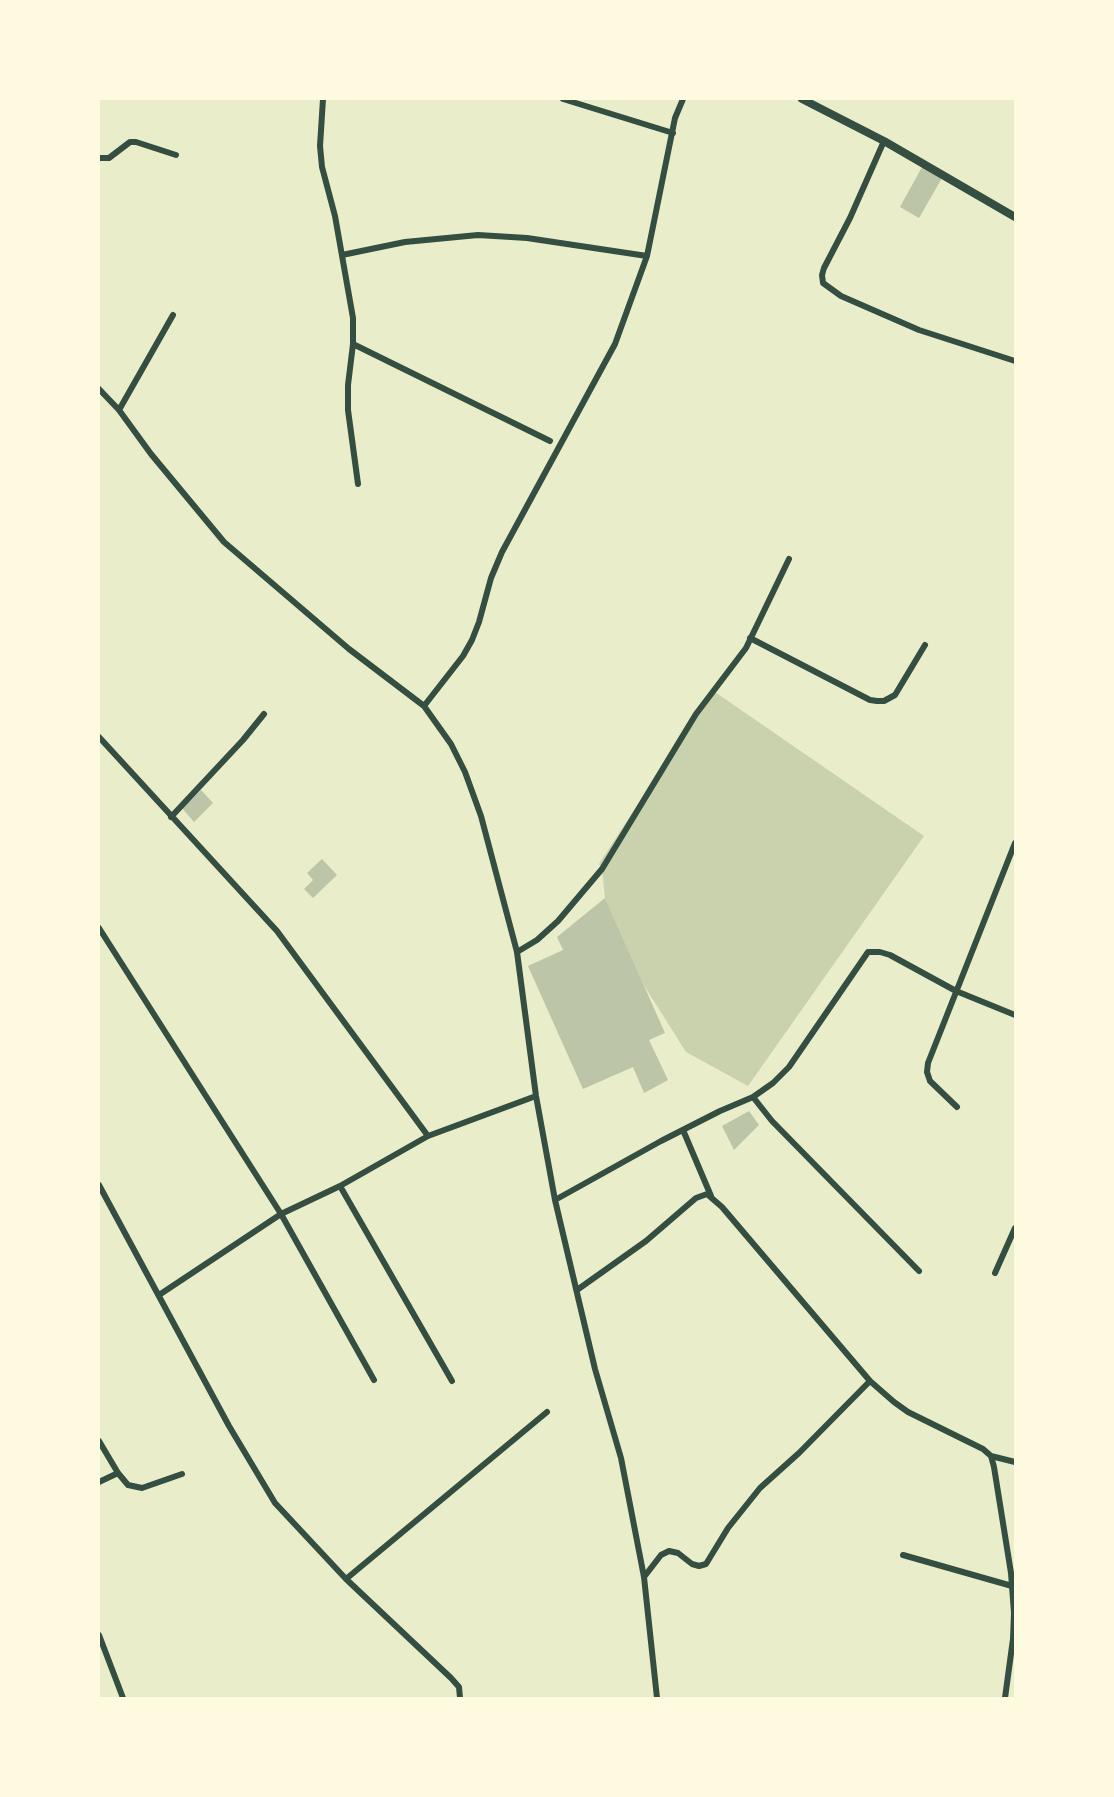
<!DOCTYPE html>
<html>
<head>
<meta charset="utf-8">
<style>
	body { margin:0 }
	#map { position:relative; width:1114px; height:1797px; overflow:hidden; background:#e9edc9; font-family:"Sofia Sans Condensed",sans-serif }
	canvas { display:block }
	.frame { position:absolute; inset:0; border:100px solid #fefae0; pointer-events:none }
</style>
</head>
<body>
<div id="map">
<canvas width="1114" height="1797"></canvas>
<div class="frame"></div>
</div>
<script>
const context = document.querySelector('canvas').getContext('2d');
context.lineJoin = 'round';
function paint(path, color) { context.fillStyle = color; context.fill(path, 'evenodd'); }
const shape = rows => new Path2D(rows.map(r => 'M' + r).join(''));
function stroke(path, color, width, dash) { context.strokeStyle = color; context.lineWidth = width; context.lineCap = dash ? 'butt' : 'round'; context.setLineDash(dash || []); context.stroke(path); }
const green = shape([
	[712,690,924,836,748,1086,686,1052,643,984,605,898,602,869,599,864]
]);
const building = shape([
	[922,167,942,178,919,218,900,207],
	[201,790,213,803,194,822,182,808],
	[322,859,337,875,313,898,304,889,313,880,307,873],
	[605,898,665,1033,649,1040,668,1080,644,1093,633,1067,583,1089,528,966,563,950,557,937],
	[749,1111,759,1125,734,1150,722,1126]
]);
const minor = shape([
	[323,99,320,146,322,167,335,216,353,318,353,344,348,385,348,410,358,484],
	[563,99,673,133],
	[884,141,850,218,824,268,822,275,823,283,841,296,919,330,1015,361],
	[99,158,109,158,130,142,136,142,176,155],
	[342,255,405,242,478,235,527,238,647,256],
	[353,344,550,441],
	[99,389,119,410,151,454,224,542,349,649,424,706,451,744,465,772,481,816,517,952,536,1096,555,1200,595,1369,621,1458,644,1577,657,1698],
	[119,410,173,315],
	[750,638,870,700,877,701,884,701,895,695,925,645],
	[424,706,463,656,472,640,479,622,491,578,502,552,615,344,647,256,675,118,683,99],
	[99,737,277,931,428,1136],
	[171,817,243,740,264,714],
	[99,928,281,1214,374,1380],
	[517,952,537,940,558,921,602,869,696,714,746,648,789,559],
	[753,1097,772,1121,919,1271],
	[957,1107,930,1081,927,1072,928,1063,1015,843],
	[683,1130,711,1196],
	[99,1185,229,1426,275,1503,346,1579,451,1678,459,1687,460,1698],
	[340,1186,452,1381],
	[555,1200,661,1141,720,1111,753,1097,773,1083,789,1067,868,952,880,952,890,955,956,991,1015,1015],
	[995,1273,1015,1228],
	[577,1290,646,1241,696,1198,707,1194,722,1207,870,1381,894,1402,908,1412,983,1449,991,1456,994,1467,1011,1573,1014,1613,1013,1639,1005,1698],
	[159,1295,281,1214,340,1186,428,1136,536,1096],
	[99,1441,118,1473],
	[991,1456,1015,1462],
	[99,1482,118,1473,128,1485,142,1488,182,1474],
	[903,1555,1012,1586],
	[644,1577,661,1555,669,1551,678,1553,692,1564,699,1566,706,1564,728,1528,760,1488,799,1453,870,1381],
	[346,1579,547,1412],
	[99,1635,123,1698]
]);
const tertiary = shape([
	[802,99,884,141,1015,217]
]);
paint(green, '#cad2ad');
paint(building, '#bcc5a7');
stroke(minor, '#344e41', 6);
stroke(tertiary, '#344e41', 8);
</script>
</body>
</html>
